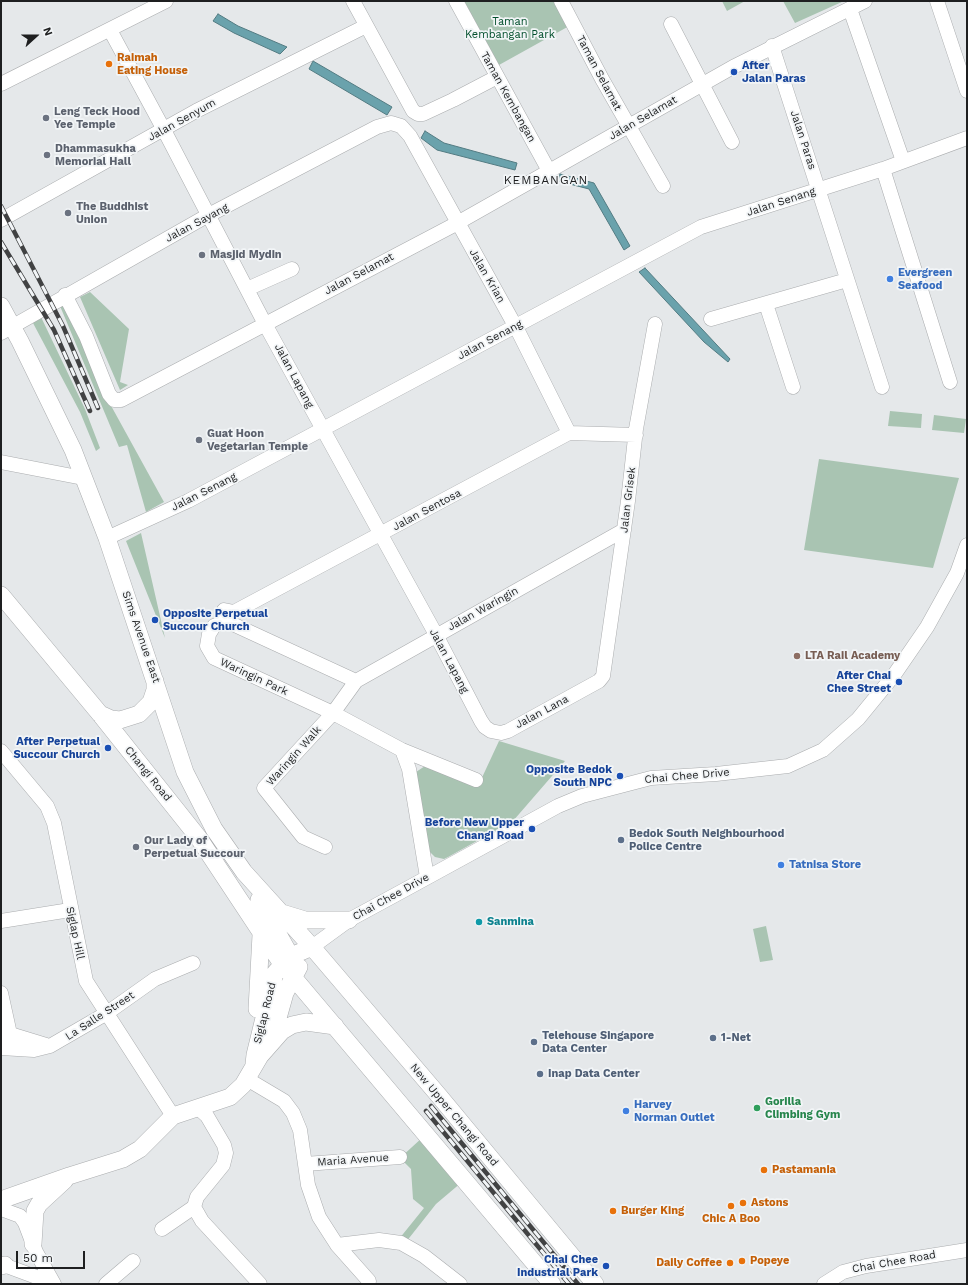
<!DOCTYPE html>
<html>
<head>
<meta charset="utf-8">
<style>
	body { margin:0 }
	#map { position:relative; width:968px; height:1285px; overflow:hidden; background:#e5e8ea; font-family:"Work Sans",sans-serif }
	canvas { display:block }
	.frame { position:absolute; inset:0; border:2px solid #1e1f20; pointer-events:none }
	.north { position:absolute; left:16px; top:16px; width:40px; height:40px; -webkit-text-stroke:3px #f2f5f7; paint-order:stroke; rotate:69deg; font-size:11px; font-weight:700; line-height:16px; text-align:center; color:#1e1f20 }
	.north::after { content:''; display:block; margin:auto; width:14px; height:18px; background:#1e1f20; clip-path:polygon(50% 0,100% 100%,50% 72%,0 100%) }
	.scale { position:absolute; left:16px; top:1251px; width:69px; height:18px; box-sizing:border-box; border:2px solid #1e1f20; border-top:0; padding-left:5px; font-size:12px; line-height:14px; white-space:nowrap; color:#1e1f20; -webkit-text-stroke:3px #f2f5f7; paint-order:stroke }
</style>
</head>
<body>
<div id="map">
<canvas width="968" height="1285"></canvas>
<div class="frame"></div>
<div class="north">N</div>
<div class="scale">50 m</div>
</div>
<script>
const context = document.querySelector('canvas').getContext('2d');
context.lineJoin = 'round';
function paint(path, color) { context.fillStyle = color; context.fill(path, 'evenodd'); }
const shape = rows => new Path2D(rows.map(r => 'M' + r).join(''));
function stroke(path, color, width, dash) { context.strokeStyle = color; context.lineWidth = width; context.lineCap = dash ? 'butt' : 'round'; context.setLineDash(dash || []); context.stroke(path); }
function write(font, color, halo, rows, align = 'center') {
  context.font = font + ' "Work Sans",sans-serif'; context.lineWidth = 3.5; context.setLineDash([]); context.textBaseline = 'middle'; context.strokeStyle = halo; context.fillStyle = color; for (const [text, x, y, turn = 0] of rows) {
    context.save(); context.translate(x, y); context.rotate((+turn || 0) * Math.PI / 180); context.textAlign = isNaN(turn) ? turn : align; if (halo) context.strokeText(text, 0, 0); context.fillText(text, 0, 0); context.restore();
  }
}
const green = shape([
	[464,1,558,1,571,25,499,65],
	[722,1,745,1,727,11],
	[783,1,844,1,795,23],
	[90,292,129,329,120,382,128,385,120,390,80,297],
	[63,305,67,306,109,402,164,502,146,512,127,445,119,447,60,306],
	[41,317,85,409,100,448,96,451,80,412,33,323,33,321],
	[890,411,922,414,921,428,888,426],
	[934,415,966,419,964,433,932,430],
	[819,459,959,478,933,568,804,550],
	[141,533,165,638,126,541],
	[499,741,565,761,513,821,448,857,444,859,435,857,429,851,416,772,425,766,479,784],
	[766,926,773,960,760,962,753,929],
	[423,1137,462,1182,436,1204,406,1242,399,1239,424,1208,413,1199,411,1169,400,1158]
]);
const water = shape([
	[218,14,238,26,287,47,280,54,234,33,213,21,218,14],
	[313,61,392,107,387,115,309,69,313,61],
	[425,131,444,143,517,163,515,170,437,150,421,138,425,131],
	[560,174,594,183,630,246,624,250,589,189,558,181,560,174],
	[645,268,730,359,728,362,704,342,639,272,645,268]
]);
const minor = shape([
	[353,1,413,111,418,114,423,114,453,100,497,77],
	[456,1,549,171],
	[561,1,602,79,663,186],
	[937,1,967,91],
	[850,9,903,161],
	[671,24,732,142],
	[110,30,164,130,265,324,434,631,481,721,485,727,491,731,501,733,508,731,599,681,603,676,628,501,636,429,655,324],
	[772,46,882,387],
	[1,84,166,1],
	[883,169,950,382],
	[1,220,196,111,366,26],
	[247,289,292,269],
	[65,295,86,336,109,394,114,400,121,400,452,226,733,67,865,1],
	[766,304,793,387],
	[711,319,847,280],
	[1,333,205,217,377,127,391,123,401,126,410,136,518,331,569,433],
	[1,462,83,478],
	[107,538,188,501,701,227,883,169,967,138],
	[224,610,234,612,569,433,636,435],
	[356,681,226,621,214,626,209,634,207,646,214,658,333,713,402,750,476,780],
	[402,750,409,769,427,877],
	[1,751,47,806,54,823,86,981,173,1116],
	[325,847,303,837,264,788,333,713,356,681,624,530],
	[1,921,70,910],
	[312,947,349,920,408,888,558,806,582,796,651,778,716,774,788,766,823,750,858,719,894,675,927,627,957,573,967,545],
	[1,993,10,1034],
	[1,1038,10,1034,46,1045],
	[1,1048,34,1050,50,1046,107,1013,155,979,193,963],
	[247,1079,284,1101,293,1113,300,1130,308,1185,319,1217,337,1245,369,1281],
	[198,1108,207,1116,224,1145,226,1153,223,1165,197,1197,194,1207,202,1221,260,1284],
	[305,1164,400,1157],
	[1,1209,20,1216,25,1223,36,1252,54,1284],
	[162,1229,194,1207],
	[337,1245,379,1240,401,1243,424,1256,460,1284],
	[1,1264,39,1278,46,1284],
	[106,1284,133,1261],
	[824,1284,843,1272,866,1266,967,1250]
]);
const major = shape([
	[1,306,20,341,73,450,107,538,185,772,214,829,244,872,312,947,440,1097,595,1284],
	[1,595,100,714,198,837,282,964,552,1284],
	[100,714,111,719,120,720,139,714,151,702,155,690,155,681],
	[259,900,287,950,291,967],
	[282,913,305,920,349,920],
	[257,1009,261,935],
	[271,1043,285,993,299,967],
	[254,1064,255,1055,275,973,289,957,312,947],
	[1,1200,69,1176,123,1159,140,1149,173,1116,230,1097,243,1085,260,1056,282,1031,292,1025,306,1022,335,1026],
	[33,1244,35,1211,39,1204,65,1180],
	[1,1266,5,1265]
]);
const rail = shape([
	[1,206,63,326,98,408],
	[1,242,54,330,90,411],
	[431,1106,578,1284],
	[426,1111,569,1284]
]);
const markers = [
	[109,64,4,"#e8710a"],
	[734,72,4,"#1a4fb4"],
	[46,118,4,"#6b7280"],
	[47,155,4,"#6b7280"],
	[68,213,4,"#6b7280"],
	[202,255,4,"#6b7280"],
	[890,279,4,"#3f7fe0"],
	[199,440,4,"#6b7280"],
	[155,620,4,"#1a4fb4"],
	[797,656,4,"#8d6e63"],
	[899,682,4,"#1a4fb4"],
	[108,748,4,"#1a4fb4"],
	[620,776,4,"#1a4fb4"],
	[532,829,4,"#1a4fb4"],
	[621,840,4,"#5c6f8a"],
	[136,847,4,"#6b7280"],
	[781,865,4,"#3f7fe0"],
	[479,922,4,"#0f9aa8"],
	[713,1038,4,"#5c6f8a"],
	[534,1042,4,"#5c6f8a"],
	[540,1074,4,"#5c6f8a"],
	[757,1108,4,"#2e9e5b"],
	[626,1111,4,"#3f7fe0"],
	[764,1170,4,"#e8710a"],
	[743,1203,4,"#e8710a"],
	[731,1206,4,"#e8710a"],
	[613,1211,4,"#e8710a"],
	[742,1261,4,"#e8710a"],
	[730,1263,4,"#e8710a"],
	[606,1266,4,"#1a4fb4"]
];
const parkNames = [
	["Taman",510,22],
	["Kembangan Park",510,35]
];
const foodNames = [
	["Raimah",117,58],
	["Eating House",117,71],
	["Pastamania",772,1170],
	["Astons",751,1203],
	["Burger King",621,1211],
	["Chic A Boo",731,1219,"center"],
	["Popeye",750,1261],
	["Daily Coffee",722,1263,"right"]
];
const transitNames = [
	["After",742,66,"left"],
	["Jalan Paras",742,79,"left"],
	["Opposite Perpetual",163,614,"left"],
	["Succour Church",163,627,"left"],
	["After Chai",891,676],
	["Chee Street",891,689],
	["After Perpetual",100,742],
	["Succour Church",100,755],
	["Opposite Bedok",612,770],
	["South NPC",612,783],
	["Before New Upper",524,823],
	["Changi Road",524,836],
	["Chai Chee",598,1260],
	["Industrial Park",598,1273]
];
const streetNames = [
	["Taman Selamat",599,73,62],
	["Taman Kembangan",508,97,61],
	["Jalan Selamat",643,118,-30],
	["Jalan Senyum",182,120,-29],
	["Jalan Paras",803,140,72],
	["Jalan Senang",781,202,-18],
	["Jalan Sayang",197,223,-28],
	["Jalan Selamat",359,274,-28],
	["Jalan Krian",487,276,60],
	["Jalan Senang",490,340,-28],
	["Jalan Lapang",294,376,62],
	["Jalan Senang",204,492,-27],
	["Jalan Grisek",628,500,-83],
	["Jalan Sentosa",427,510,-28],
	["Jalan Waringin",483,609,-29],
	["Sims Avenue East",141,637,71],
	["Jalan Lapang",449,661,62],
	["Waringin Park",254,677,25],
	["Jalan Lana",542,712,-28],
	["Waringin Walk",294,756,-48],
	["Changi Road",148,774,51],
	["Chai Chee Drive",687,776,-5],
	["Chai Chee Drive",391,897,-29],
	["Siglap Hill",75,933,78],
	["Siglap Road",265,1013,-76],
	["La Salle Street",100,1016,-33],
	["New Upper Changi Road",454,1115,50],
	["Maria Avenue",353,1160,-4],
	["Chai Chee Road",894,1262,-10]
];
const worshipNames = [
	["Leng Teck Hood",54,112],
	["Yee Temple",54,125],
	["Dhammasukha",55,149],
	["Memorial Hall",55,162],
	["The Buddhist",76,207],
	["Union",76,220],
	["Masjid Mydin",210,255],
	["Guat Hoon",207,434],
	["Vegetarian Temple",207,447],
	["Our Lady of",144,841],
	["Perpetual Succour",144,854]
];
const shopNames = [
	["Evergreen",898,273],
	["Seafood",898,286],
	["Tatnisa Store",789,865],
	["Harvey",634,1105],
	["Norman Outlet",634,1118]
];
const educationNames = [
	["LTA Rail Academy",805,656]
];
const serviceNames = [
	["Bedok South Neighbourhood",629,834],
	["Police Centre",629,847],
	["Telehouse Singapore",542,1036],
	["Data Center",542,1049],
	["1-Net",721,1038],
	["Inap Data Center",548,1074]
];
const cultureNames = [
	["Sanmina",487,922]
];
const leisureNames = [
	["Gorilla",765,1102],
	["Climbing Gym",765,1115]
];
const neighbourhoodNames = [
	["KEMBANGAN",546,180]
];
paint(green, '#a9c4b2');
paint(water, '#6aa2ac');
stroke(water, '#537b82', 1);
stroke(minor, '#aaacae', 15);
stroke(major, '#aaacae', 18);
stroke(minor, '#fff', 14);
stroke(major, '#fff', 17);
stroke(rail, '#414243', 4.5);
stroke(rail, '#f2f5f7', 3, [9]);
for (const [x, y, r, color] of markers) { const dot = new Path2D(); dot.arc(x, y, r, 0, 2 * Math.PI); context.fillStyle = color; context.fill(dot); stroke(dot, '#f2f5f7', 1.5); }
write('11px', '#024f2c', '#f2f5f7', parkNames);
write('bold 11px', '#c56008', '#f2f5f7', foodNames, 'left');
write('bold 11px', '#164399', '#f2f5f7', transitNames, 'right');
write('11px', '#1e1f20', '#f2f5f7', streetNames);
write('bold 11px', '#5b616d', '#f2f5f7', worshipNames, 'left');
write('bold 11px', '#366cbe', '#f2f5f7', shopNames, 'left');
write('bold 11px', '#785e54', '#f2f5f7', educationNames, 'left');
write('bold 11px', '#4e5e75', '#f2f5f7', serviceNames, 'left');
write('bold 11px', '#0d838f', '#f2f5f7', cultureNames, 'left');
write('bold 11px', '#27864d', '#f2f5f7', leisureNames, 'left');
context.letterSpacing = '1px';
write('12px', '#1e1f20', '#f2f5f7', neighbourhoodNames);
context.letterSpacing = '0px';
</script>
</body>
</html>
